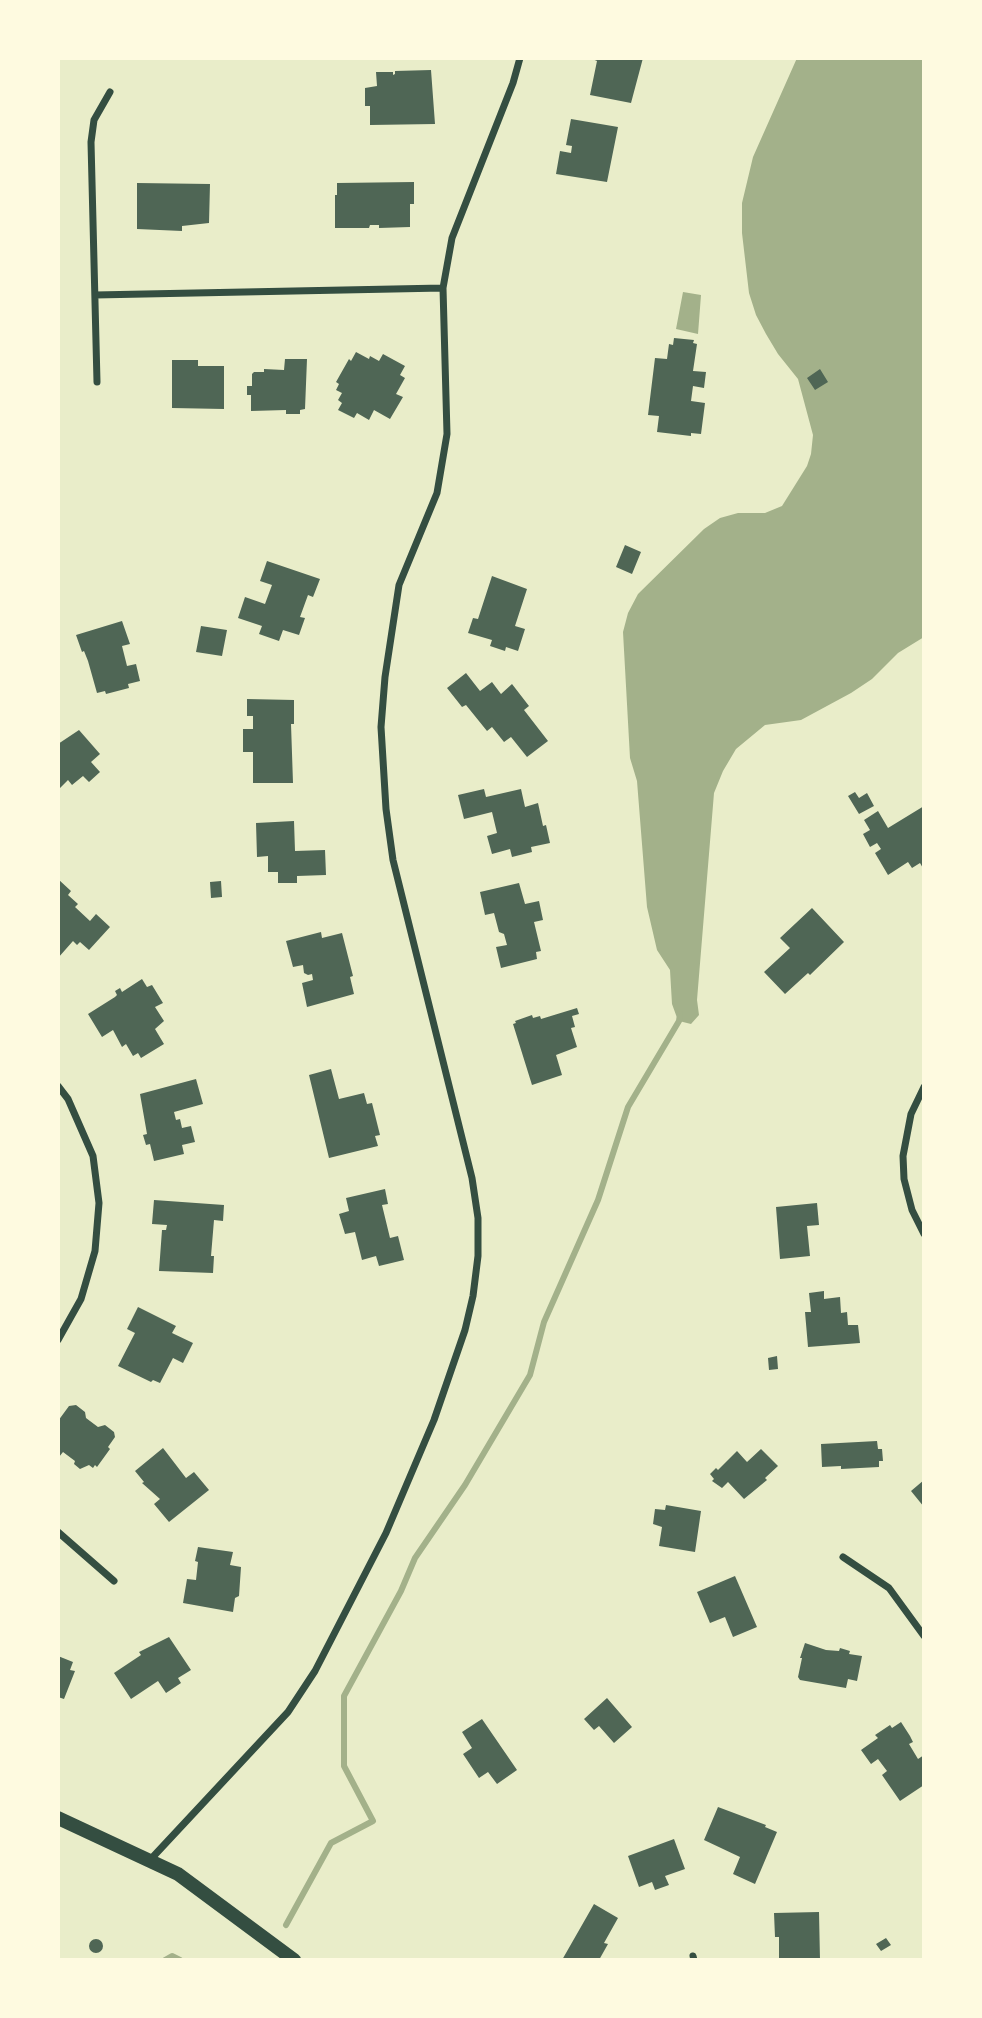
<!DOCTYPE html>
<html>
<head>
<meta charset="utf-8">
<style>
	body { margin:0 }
	#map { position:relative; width:982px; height:2018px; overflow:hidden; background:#e9edc9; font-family:"Golos Text",sans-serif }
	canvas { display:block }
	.frame { position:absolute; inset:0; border:60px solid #fefae0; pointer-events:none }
</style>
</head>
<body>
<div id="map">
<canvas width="982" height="2018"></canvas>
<div class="frame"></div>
</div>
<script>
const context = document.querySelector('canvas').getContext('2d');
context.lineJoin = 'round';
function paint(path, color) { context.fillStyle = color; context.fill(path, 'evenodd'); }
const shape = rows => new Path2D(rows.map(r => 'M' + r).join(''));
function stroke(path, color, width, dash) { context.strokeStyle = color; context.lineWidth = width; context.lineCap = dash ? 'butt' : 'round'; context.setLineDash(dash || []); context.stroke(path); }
const water = shape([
	[797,58,924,58,924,637,898,653,872,679,851,693,801,720,765,725,736,749,723,771,714,793,697,1000,699,1015,691,1024,679,1021,676,1015,672,1004,670,970,657,950,647,907,637,781,630,758,623,632,628,613,638,594,704,529,720,518,738,513,765,513,782,506,807,466,811,454,813,435,798,379,778,354,766,334,756,315,749,293,742,233,742,203,753,157],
	[683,292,701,295,698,334,676,329]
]);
const stream = shape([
	[286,1925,331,1843,373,1821,344,1766,344,1696,401,1591,415,1558,465,1485,530,1375,544,1322,598,1200,628,1107,679,1021,680,1014],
	[165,1960,172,1956,180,1960]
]);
const building = shape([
	[590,58,643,58,631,103,590,95,597,61],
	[431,70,435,124,370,125,370,106,365,106,365,88,377,86,376,72,393,72,393,75,395,74,395,71],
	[571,119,618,127,607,182,556,174,560,151,571,153,572,146,566,145],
	[414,182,414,204,410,204,410,227,379,228,379,225,370,225,369,228,335,228,335,195,337,195,337,183],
	[137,183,210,184,209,223,182,226,182,231,137,229],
	[674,338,694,340,693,343,697,344,693,371,706,372,704,388,693,386,691,401,705,403,701,434,691,433,691,436,657,432,659,416,648,415,655,358,667,359,669,344,673,345],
	[356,352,369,359,370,356,379,361,383,354,405,366,400,375,405,378,396,394,403,397,390,419,374,410,369,420,357,413,354,418,338,410,342,403,338,400,342,393,336,390,339,384,336,382,349,359,351,361],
	[285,359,307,359,305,409,300,410,300,414,286,414,286,410,251,411,251,395,247,395,247,386,252,386,252,374,254,372,264,372,264,369,284,370],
	[172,360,198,360,198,366,224,366,224,409,172,408],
	[820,369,828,382,815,390,807,378],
	[625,545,641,552,632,574,616,567],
	[267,561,320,579,313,597,308,595,300,617,305,618,299,635,283,630,279,641,259,634,262,626,238,618,245,597,265,604,272,585,260,581],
	[492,576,527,589,515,626,525,629,518,651,506,647,505,651,490,646,492,640,468,633,473,618,478,619],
	[122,621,130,644,122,646,127,666,136,664,140,681,128,684,129,688,106,694,105,691,97,693,88,661,84,651,82,652,76,635],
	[201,626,227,630,222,656,196,652],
	[466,673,480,691,492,682,501,694,512,684,529,706,524,710,548,741,527,757,511,737,504,742,492,727,487,731,466,705,462,707,447,688],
	[247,699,294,700,294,724,291,724,293,783,253,783,253,752,243,752,243,729,253,729,253,716,247,716],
	[79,730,100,754,91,762,100,772,89,782,83,776,72,785,68,780,58,790,58,744],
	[484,789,486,797,521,789,525,807,538,803,543,826,546,825,550,843,531,847,532,852,512,857,510,849,492,854,487,836,497,833,492,812,464,819,458,795],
	[855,792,859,798,867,793,874,806,859,814,848,796],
	[924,806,924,870,920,863,912,868,908,862,888,875,875,853,881,849,877,843,870,847,863,834,870,830,864,820,878,811,888,828],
	[294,821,295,851,325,850,326,875,297,876,297,883,278,883,278,872,268,872,268,856,257,857,256,823],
	[58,879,71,891,68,895,78,904,75,907,90,921,96,914,110,927,89,950,80,942,77,945,73,941,58,958],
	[221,881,222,897,211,898,210,882],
	[519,883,525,904,539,901,543,920,534,922,541,951,536,952,537,959,501,968,496,947,507,945,504,934,499,932,494,913,485,915,480,892],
	[812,908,844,942,810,975,808,973,785,994,764,972,790,948,780,938],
	[321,932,322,938,342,933,353,976,350,977,354,994,307,1007,302,983,313,980,312,974,308,975,304,973,303,965,293,967,286,941],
	[142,979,147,987,152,985,163,1003,155,1007,164,1021,155,1029,164,1044,141,1058,138,1053,133,1056,126,1044,122,1047,113,1030,102,1037,88,1014,115,997,117,995,115,991,120,988,122,992],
	[577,1008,579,1014,572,1016,575,1027,571,1028,577,1047,556,1055,562,1075,532,1085,513,1024,516,1023,515,1021,532,1015,533,1018,540,1016,541,1019],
	[331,1069,339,1099,364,1093,367,1104,372,1103,380,1135,375,1136,378,1146,329,1158,309,1075],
	[196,1079,203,1104,174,1112,176,1120,180,1119,182,1128,191,1126,195,1142,182,1145,184,1154,154,1161,150,1144,146,1145,143,1135,147,1134,140,1094],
	[385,1189,388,1204,382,1205,390,1238,398,1236,404,1260,379,1266,376,1256,362,1260,355,1232,345,1234,339,1214,349,1211,346,1198],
	[154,1200,224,1205,223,1221,214,1220,211,1256,214,1256,213,1273,159,1271,162,1230,166,1230,167,1225,152,1224],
	[817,1203,819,1225,807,1226,810,1256,780,1259,776,1207],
	[824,1291,824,1299,840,1297,841,1313,847,1312,848,1325,858,1325,860,1343,808,1347,805,1312,811,1312,809,1293],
	[138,1307,176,1326,172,1333,193,1343,183,1363,173,1358,160,1383,153,1380,151,1382,118,1366,135,1333,127,1329],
	[777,1356,778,1369,769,1370,768,1358],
	[76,1405,85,1412,86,1418,98,1427,105,1425,114,1432,115,1437,108,1447,110,1449,97,1467,95,1465,93,1468,89,1465,80,1469,74,1464,75,1461,63,1452,59,1457,58,1456,58,1421,69,1406],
	[877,1441,878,1449,882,1449,883,1461,879,1461,879,1467,841,1469,841,1466,822,1467,821,1444],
	[163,1448,186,1478,194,1472,209,1490,169,1522,154,1504,160,1499,142,1483,144,1482,135,1471],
	[761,1449,778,1466,765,1478,767,1480,744,1499,728,1482,722,1488,712,1481,714,1479,710,1474,716,1468,718,1470,737,1451,747,1462],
	[924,1480,924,1507,911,1491],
	[666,1505,701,1511,695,1552,659,1546,662,1527,653,1524,655,1509,665,1510],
	[198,1547,233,1552,230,1565,241,1567,239,1596,235,1598,233,1612,183,1603,187,1579,196,1580,198,1562,195,1561],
	[735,1576,757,1627,733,1637,725,1617,710,1623,697,1592],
	[169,1637,191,1670,178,1678,181,1683,166,1693,158,1681,131,1699,114,1673,141,1655,139,1652],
	[805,1643,826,1650,839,1651,840,1648,850,1651,849,1654,862,1656,857,1681,848,1679,846,1688,800,1680,798,1677,802,1658,800,1658],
	[58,1656,73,1662,70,1670,75,1671,64,1699,58,1697],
	[607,1698,632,1727,614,1743,599,1726,594,1730,584,1719],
	[482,1719,517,1770,497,1784,488,1772,479,1778,463,1754,472,1748,462,1732],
	[901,1722,910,1736,913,1742,909,1744,918,1759,924,1755,924,1785,900,1801,882,1775,887,1771,878,1759,871,1764,861,1750,878,1738,875,1735,890,1725,892,1728],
	[718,1807,766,1825,765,1827,777,1832,755,1884,733,1874,740,1857,704,1840],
	[674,1839,685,1869,665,1876,669,1885,655,1890,652,1882,639,1887,628,1856],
	[594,1904,618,1918,604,1943,608,1944,599,1960,562,1960],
	[819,1912,820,1960,779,1958,779,1937,775,1937,774,1913],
	[886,1938,891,1945,881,1951,876,1944],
	'89 1946a7 7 0 1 1 14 0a7 7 0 1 1-14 0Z'
]);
const minor = shape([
	[95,295,443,288],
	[97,382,91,142,94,120,110,92],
	[58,1086,68,1099,93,1156,99,1203,95,1251,81,1299,58,1340],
	[924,1087,911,1114,903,1156,904,1179,912,1210,924,1234],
	[58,1532,114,1581],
	[843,1557,889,1588,924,1636],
	[150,1860,288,1712,315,1671,386,1533,434,1420,465,1330,473,1296,478,1256,478,1218,472,1178,393,860,386,809,381,727,385,677,399,585,437,493,447,434,443,288,452,238,513,83,520,58],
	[693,1956,694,1960]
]);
const secondary = shape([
	[58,1818,178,1874,294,1960]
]);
paint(water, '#a3b18a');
stroke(stream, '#a3b18a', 6);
paint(building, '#4f6655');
stroke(minor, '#344e41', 7);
stroke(secondary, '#344e41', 14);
</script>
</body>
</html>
